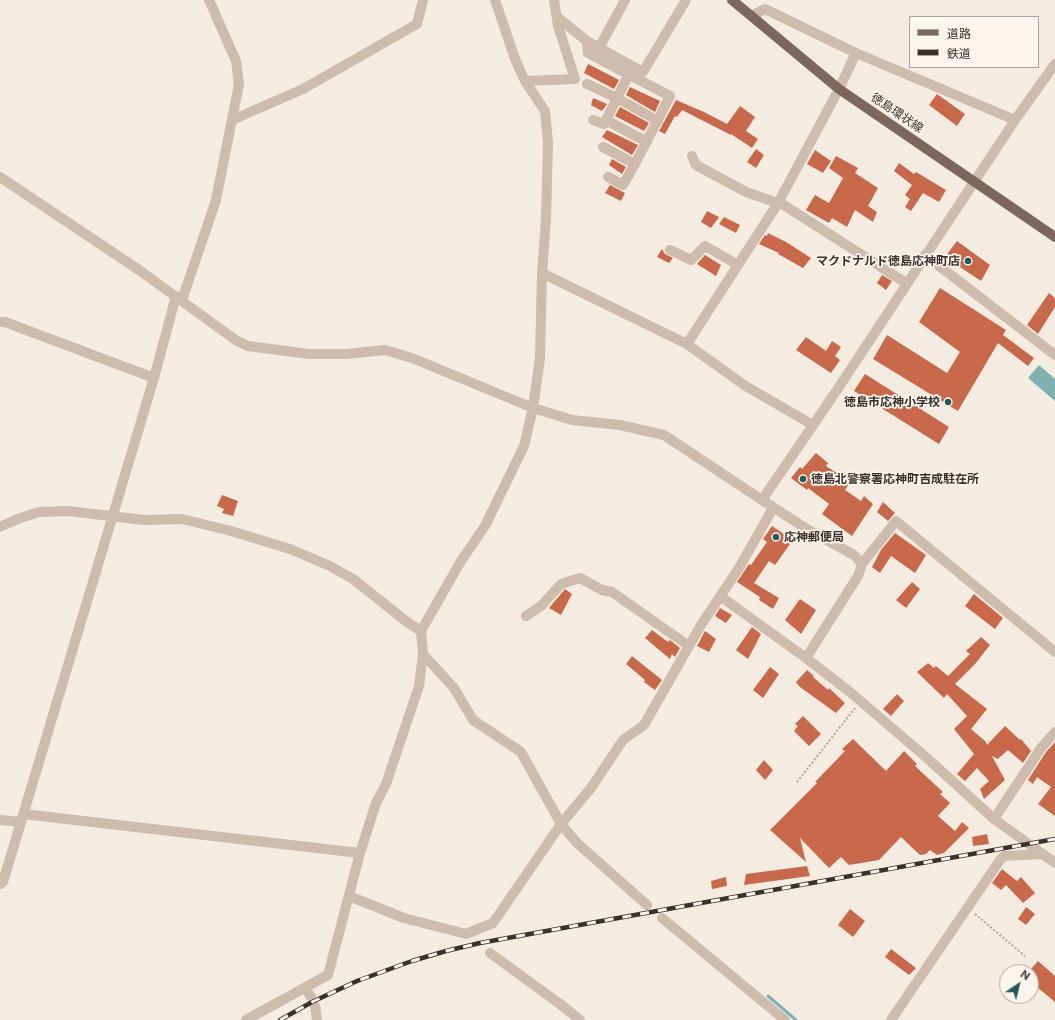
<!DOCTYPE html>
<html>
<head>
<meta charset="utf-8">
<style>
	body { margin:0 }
	#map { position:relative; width:1055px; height:1020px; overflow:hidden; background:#f4ebe1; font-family:"Public Sans","Noto Sans JP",sans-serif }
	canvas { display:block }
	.legend { position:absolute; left:909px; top:16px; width:130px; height:52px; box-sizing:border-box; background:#fbf5ee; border:1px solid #aea6a0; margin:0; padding:5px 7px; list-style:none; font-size:12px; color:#3b302b }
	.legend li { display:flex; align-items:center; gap:8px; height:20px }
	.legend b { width:20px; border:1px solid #aea6a0 }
	.north { position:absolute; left:999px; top:964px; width:40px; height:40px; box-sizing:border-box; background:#fbf5ee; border:1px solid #aea6a0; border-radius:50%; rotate:35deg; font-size:11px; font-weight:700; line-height:16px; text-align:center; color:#3b302b }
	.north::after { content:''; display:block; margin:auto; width:14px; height:18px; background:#1f5a5e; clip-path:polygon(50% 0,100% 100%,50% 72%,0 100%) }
</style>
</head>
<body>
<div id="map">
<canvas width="1055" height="1020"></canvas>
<ul class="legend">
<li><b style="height:5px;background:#7d675c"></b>道路</li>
<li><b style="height:5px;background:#3b302b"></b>鉄道</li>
</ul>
<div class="north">N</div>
</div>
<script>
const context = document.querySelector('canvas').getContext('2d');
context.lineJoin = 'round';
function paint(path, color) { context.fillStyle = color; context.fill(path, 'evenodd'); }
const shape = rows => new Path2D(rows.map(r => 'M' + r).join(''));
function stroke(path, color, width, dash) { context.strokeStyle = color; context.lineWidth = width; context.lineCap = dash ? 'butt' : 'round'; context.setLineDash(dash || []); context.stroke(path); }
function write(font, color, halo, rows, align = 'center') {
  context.font = font + ' "Public Sans","Noto Sans JP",sans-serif'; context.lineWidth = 3.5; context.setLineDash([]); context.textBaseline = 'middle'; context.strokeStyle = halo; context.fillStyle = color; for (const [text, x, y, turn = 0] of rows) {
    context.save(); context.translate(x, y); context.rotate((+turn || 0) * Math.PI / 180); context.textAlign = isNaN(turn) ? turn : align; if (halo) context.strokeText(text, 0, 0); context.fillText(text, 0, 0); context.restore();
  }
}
const water = shape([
	[1039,365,1055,379,1055,401,1028,378]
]);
const stream = shape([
	[768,996,796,1020]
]);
const building = shape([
	[588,64,619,80,614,89,584,73],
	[630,87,660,101,655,112,626,95],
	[937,94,965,114,957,126,929,105],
	[593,98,607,104,602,111,591,105],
	[676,100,704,112,727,124,740,106,755,117,746,131,758,139,752,148,731,134,731,135,682,110,677,117,675,116,665,134,659,131],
	[620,107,649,123,644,131,615,116],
	[607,130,638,145,632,155,602,137],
	[756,149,764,155,756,168,747,162],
	[815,150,831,161,823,173,807,164],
	[836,156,858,168,855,173,878,188,868,206,877,212,873,222,855,210,847,227,832,218,829,223,806,210,815,195,829,203,843,178,829,168],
	[612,159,626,167,622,174,609,165],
	[899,163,914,174,916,172,946,190,939,202,923,193,911,211,905,207,910,199,905,195,912,185,894,171],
	[610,185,625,193,621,201,605,193],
	[707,211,719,217,711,228,701,222],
	[724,217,740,225,736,233,719,224],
	[768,233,786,242,811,258,803,268,778,254,779,253,759,244,765,235,767,236],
	[957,241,990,265,981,281,945,257],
	[662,249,665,254,673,258,669,263,657,257],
	[705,255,721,265,716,276,697,264],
	[882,275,892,281,886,290,877,283],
	[940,288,1006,330,1003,335,1034,358,1028,366,998,343,958,411,873,359,887,335,947,373,960,352,919,322],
	[1049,293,1055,298,1055,307,1038,334,1027,325],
	[806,337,826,351,832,341,841,347,835,356,840,360,831,373,796,350],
	[865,374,949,427,939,444,854,391],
	[816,453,828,463,826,466,850,482,845,490,861,501,864,496,873,504,852,536,822,514,829,504,808,488,807,490,791,478,800,467,802,469],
	[222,495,238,501,233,516,222,513,224,509,217,506],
	[883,502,895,513,888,521,877,512],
	[772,526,793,540,775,565,769,561,754,583,779,598,773,609,759,600,760,597,737,582,749,564,751,565,767,542,763,539],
	[895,533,926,555,915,573,891,556,880,573,872,567,881,550],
	[912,582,920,589,906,608,896,600],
	[565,589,572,594,561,615,549,608],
	[974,594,1003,618,995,629,965,606],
	[800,599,816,610,801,634,785,620],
	[720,608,732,615,726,623,715,616],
	[752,627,761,634,748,659,736,650],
	[652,630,668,642,670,640,680,648,675,657,672,654,670,659,645,638],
	[705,631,716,639,709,652,697,646],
	[981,637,990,645,975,664,955,684,987,709,971,729,985,741,987,745,1005,726,1020,740,1021,739,1031,751,1023,763,1008,750,998,759,992,756,1005,780,984,799,980,789,989,781,977,768,965,781,957,774,974,754,954,729,967,716,947,694,944,698,917,672,928,663,934,668,936,666,948,676,970,654,966,651],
	[632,656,662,680,655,690,644,682,645,680,626,664],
	[770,667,779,674,763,698,753,690],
	[807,670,814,676,813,677,828,690,829,688,845,703,836,713,800,687,796,682],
	[897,694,904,701,891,716,883,709],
	[803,716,821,734,809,746,794,731,798,726,795,724],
	[853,739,886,771,904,751,917,764,915,766,943,792,940,794,950,803,938,816,955,831,962,822,969,828,944,853,937,855,930,850,926,854,920,855,901,837,879,860,849,865,841,857,829,868,800,838,806,862,770,830,817,783,815,782,845,751,842,749],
	[1055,742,1055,816,1038,804,1051,787,1037,777,1033,784,1028,780,1046,752],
	[764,760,773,770,765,780,756,770],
	[987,834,989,844,973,846,972,837],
	[807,866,810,876,744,885,746,874],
	[1002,869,1017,881,1021,877,1035,893,1023,903,1006,885,1001,890,992,883],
	[726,877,727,886,712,889,711,881],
	[1026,907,1035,914,1026,925,1018,919],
	[850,909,865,921,853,937,838,925],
	[891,949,916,968,909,975,885,957],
	[1038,961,1055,976,1055,1002,1031,982,1031,969]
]);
const path = shape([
	[797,782,855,708],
	[975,914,1025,956]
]);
const minor = shape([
	[752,16,765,9,856,53,1015,120],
	[557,17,587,41,643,72,686,0],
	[587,41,588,53,670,96,635,164,603,147],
	[599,48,625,0],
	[1055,64,1015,120,837,390,762,500,810,531,854,555,862,564,858,576,806,658,850,692,927,758,994,819,1055,863],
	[525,81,575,79,558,26,554,0],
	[587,84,617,98,658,121],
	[232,120,303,89,417,24,423,0],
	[593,120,604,124,629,74],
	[606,120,647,142],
	[692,156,696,165,746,192,778,203],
	[0,177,139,270,237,341,248,346,309,354,346,354,385,350,412,358,533,408,572,420,620,425,664,435,762,500],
	[608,177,623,185,635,164],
	[779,202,906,283],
	[670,250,691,260,705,246,738,265],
	[925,255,1055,355],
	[542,273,687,344,744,385,813,425],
	[182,300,216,200,239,84,236,61,209,0],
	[0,322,5,322,154,378],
	[687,344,778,203,839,89,856,53],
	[0,527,20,518,39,512,68,511,144,520,182,519,231,531,290,549,330,566,353,579,407,622,421,631],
	[862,564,896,521,1055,652],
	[720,596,806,658],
	[526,616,541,606,561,584,580,578,602,590,612,592,689,646],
	[23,814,360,853],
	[994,819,1041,748,1055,732],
	[0,820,21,822],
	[0,884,3,882,21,822,154,378,176,296],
	[349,896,404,918,466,934,493,923,561,824,521,752,473,720,454,688,423,654],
	[647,905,577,843,561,824,591,788,623,740,644,725,701,625,739,568,773,508],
	[662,918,785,1020],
	[490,953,560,1004,580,1020],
	[305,988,311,997],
	[315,1006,317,1020],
	[246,1020,328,975,360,853,376,803,386,784,419,686,423,654,421,631,461,561,485,526,524,446,533,408,540,358,542,273,546,219,548,143,545,111,525,81,515,59,495,0],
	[891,1020,1000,860,1004,856,1043,854]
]);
const major = shape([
	[732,0,839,89,1055,237]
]);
const rail = shape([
	[280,1020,312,1002,357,981,412,961,446,951,480,943,1055,839]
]);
const markers = [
	[968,261,4,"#1f5a5e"],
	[948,402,4,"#1f5a5e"],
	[803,479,4,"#1f5a5e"],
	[776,537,4,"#1f5a5e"]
];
const streetNames = [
	["徳島環状線",897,113,34]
];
const poiNames = [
	["マクドナルド徳島応神町店",960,261],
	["徳島市応神小学校",940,402],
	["徳島北警察署応神町吉成駐在所",811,479,"left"],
	["応神郵便局",784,537,"left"]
];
paint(water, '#7fb0b2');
stroke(stream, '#7fb0b2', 3);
paint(building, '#c8694b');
stroke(path, '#b9a596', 2, [2, 2]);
stroke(minor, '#cdbbac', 10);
stroke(major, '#7d675c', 10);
stroke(rail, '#3b302b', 4.5);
stroke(rail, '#fbf5ee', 3, [9]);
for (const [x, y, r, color] of markers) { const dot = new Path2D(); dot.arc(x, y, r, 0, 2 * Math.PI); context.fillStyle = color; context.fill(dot); stroke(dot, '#fbf5ee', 1.5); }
write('12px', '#3b302b', '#fbf5ee', streetNames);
write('bold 12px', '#3b302b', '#fbf5ee', poiNames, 'right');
</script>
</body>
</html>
